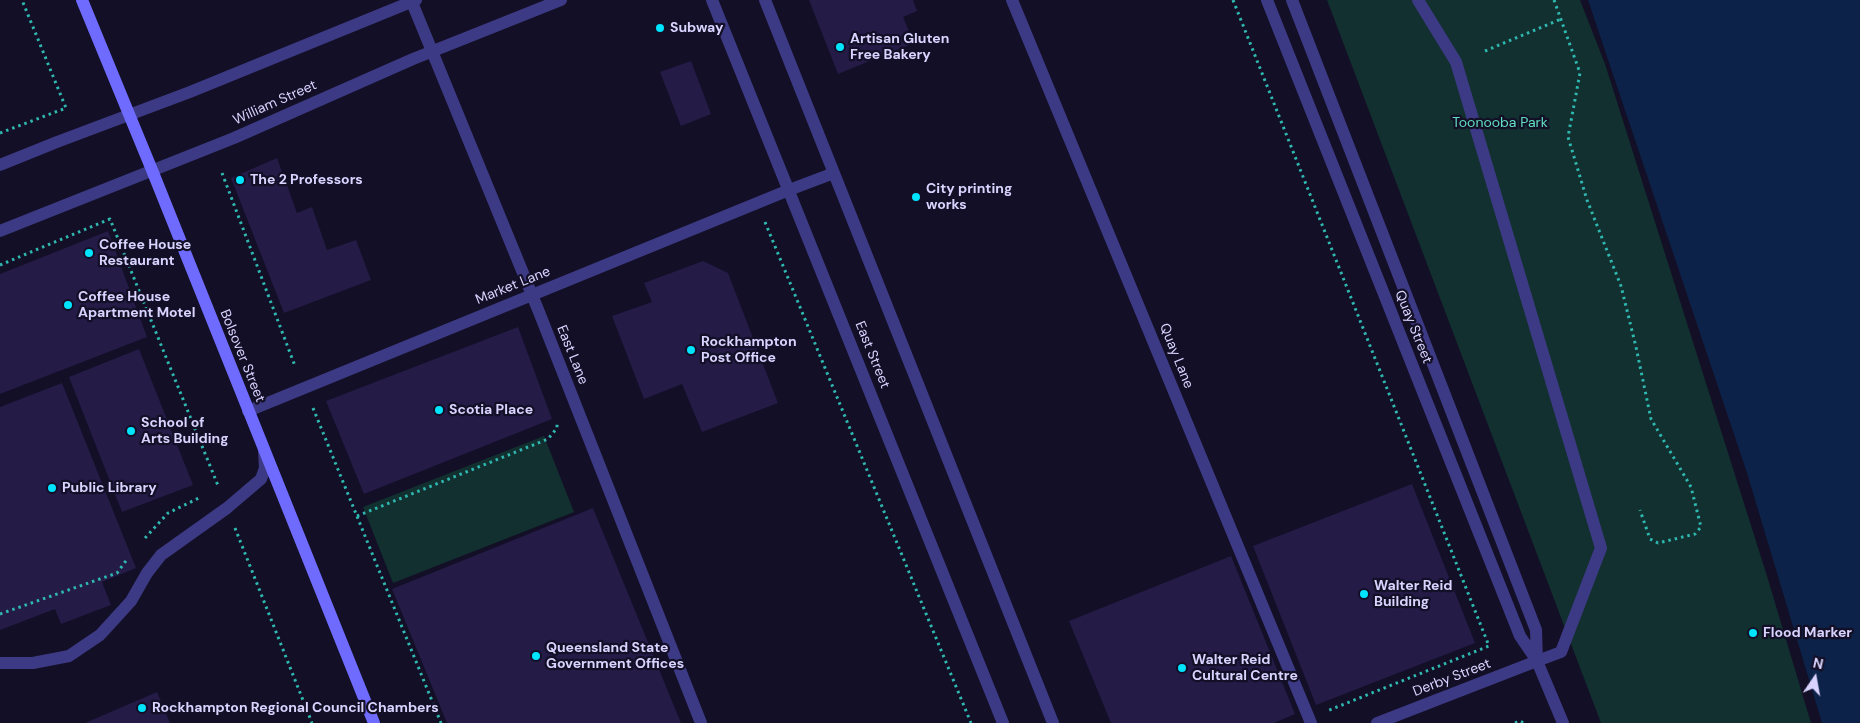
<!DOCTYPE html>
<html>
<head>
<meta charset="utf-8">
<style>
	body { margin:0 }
	#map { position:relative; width:1860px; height:723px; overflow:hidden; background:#130f26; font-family:"DM Sans",sans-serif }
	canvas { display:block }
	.north { position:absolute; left:1790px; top:653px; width:50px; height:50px; -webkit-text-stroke:4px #130f26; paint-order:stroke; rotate:12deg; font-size:14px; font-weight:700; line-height:20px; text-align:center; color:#d9d4ff }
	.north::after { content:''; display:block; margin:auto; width:18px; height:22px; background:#d9d4ff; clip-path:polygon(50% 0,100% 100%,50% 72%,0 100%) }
</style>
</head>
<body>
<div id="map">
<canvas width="1860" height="723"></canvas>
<div class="north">N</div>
</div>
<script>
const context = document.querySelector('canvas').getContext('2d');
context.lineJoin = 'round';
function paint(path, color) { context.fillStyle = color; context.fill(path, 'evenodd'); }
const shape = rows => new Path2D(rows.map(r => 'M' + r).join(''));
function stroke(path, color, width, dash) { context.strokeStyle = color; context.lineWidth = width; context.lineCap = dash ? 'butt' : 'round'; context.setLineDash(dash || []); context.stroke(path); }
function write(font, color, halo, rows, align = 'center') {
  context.font = font + ' "DM Sans",sans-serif'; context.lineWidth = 4.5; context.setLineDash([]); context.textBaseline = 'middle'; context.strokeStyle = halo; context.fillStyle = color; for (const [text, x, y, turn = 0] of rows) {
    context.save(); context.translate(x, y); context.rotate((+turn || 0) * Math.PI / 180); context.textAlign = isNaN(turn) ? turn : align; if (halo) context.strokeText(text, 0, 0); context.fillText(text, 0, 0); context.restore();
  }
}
const green = shape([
	[1327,0,1580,0,1605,64,1767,576,1811,723,1601,723],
	[544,436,574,512,393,583,363,507]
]);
const water = shape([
	[1588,0,1860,0,1860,723,1822,723,1747,473]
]);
const building = shape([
	[809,0,913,0,917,11,903,17,914,43,838,74],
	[691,61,711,114,681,126,660,72],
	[277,158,297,213,312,207,327,250,356,240,371,280,284,313,231,178],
	[108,231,147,337,0,394,0,274],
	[703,261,728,273,778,403,702,432,682,384,644,399,612,316,652,302,644,283],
	[518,327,552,419,364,494,326,401],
	[139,349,193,485,122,512,69,377],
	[62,383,136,568,102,582,111,605,61,624,55,609,0,630,0,407],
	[1412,484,1475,643,1316,705,1253,546],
	[593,508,681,723,447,723,392,589],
	[1231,556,1295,714,1274,723,1111,723,1069,621],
	[157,692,170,723,85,723]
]);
const path = shape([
	[1233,0,1489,646,1327,711],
	[1554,0,1580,73,1568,137,1587,200,1621,286,1636,347,1651,419,1691,487,1701,527,1695,534,1658,543,1650,539,1640,510],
	[1485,51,1561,19],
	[0,133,66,108,22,0],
	[222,173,295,366],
	[765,222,971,723],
	[0,265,110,219,219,488],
	[313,408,441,723],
	[357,516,548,439,557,428,557,421],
	[235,528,312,723],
	[145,538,168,513,201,497],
	[0,614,117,573,128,558],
	[1515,723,1519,721,1524,723]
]);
const lane = shape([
	[411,0,539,312,701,723],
	[1012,0,1311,723],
	[1418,0,1456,62,1601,548,1561,652,1537,661],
	[248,411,789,190],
	[0,663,33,663,69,656,100,635,131,601,147,573,161,555,227,508,261,479,265,468,264,451]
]);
const street = shape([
	[712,0,1003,723],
	[765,0,1053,723],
	[1267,0,1520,636,1537,661,1563,723],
	[1292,0,1536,630,1537,661],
	[0,165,57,142,190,92,416,0],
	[789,190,834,173],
	[0,231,234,138,413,59,561,0],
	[1377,723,1537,661]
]);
const secondary = shape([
	[82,0,152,170,374,723]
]);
const markers = [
	[660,28,5,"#00e5ff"],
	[840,47,5,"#00e5ff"],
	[240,180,5,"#00e5ff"],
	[916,197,5,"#00e5ff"],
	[89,253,5,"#00e5ff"],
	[68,305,5,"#00e5ff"],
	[691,350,5,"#00e5ff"],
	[439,410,5,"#00e5ff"],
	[131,431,5,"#00e5ff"],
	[52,488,5,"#00e5ff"],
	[1364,594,5,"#00e5ff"],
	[1753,633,5,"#00e5ff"],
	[536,656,5,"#00e5ff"],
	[1182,668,5,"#00e5ff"],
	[142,708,5,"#00e5ff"]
];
const poiNames = [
	["Subway",670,28],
	["Artisan Gluten",850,39],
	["Free Bakery",850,55],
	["The 2 Professors",250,180],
	["City printing",926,189],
	["works",926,205],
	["Coffee House",99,245],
	["Restaurant",99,261],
	["Coffee House",78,297],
	["Apartment Motel",78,313],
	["Rockhampton",701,342],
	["Post Office",701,358],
	["Scotia Place",449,410],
	["School of",141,423],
	["Arts Building",141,439],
	["Public Library",62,488],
	["Walter Reid",1374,586],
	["Building",1374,602],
	["Flood Marker",1763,633],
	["Queensland State",546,648],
	["Government Offices",546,664],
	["Walter Reid",1192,660],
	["Cultural Centre",1192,676],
	["Rockhampton Regional Council Chambers",152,708]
];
const streetNames = [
	["William Street",275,103,-24],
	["Market Lane",513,286,-22],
	["Quay Street",1413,327,68],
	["East Lane",572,355,68],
	["East Street",872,355,68],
	["Bolsover Street",242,356,68],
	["Quay Lane",1176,356,68],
	["Derby Street",1452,678,-21]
];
const parkNames = [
	["Toonooba Park",1500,123]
];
paint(green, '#12302f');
paint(water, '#0c2248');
paint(building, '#241b47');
stroke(path, '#2fb8b0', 3, [2.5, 4]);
stroke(lane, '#3d3a85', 12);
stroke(street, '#3d3a85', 12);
stroke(secondary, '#6f6bff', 12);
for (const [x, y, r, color] of markers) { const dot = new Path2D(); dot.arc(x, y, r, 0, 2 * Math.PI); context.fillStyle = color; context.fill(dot); stroke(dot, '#130f26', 2); }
write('bold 14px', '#d9d4ff', '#130f26', poiNames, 'left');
write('14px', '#d9d4ff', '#130f26', streetNames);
write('14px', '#5fe0c0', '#130f26', parkNames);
</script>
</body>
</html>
